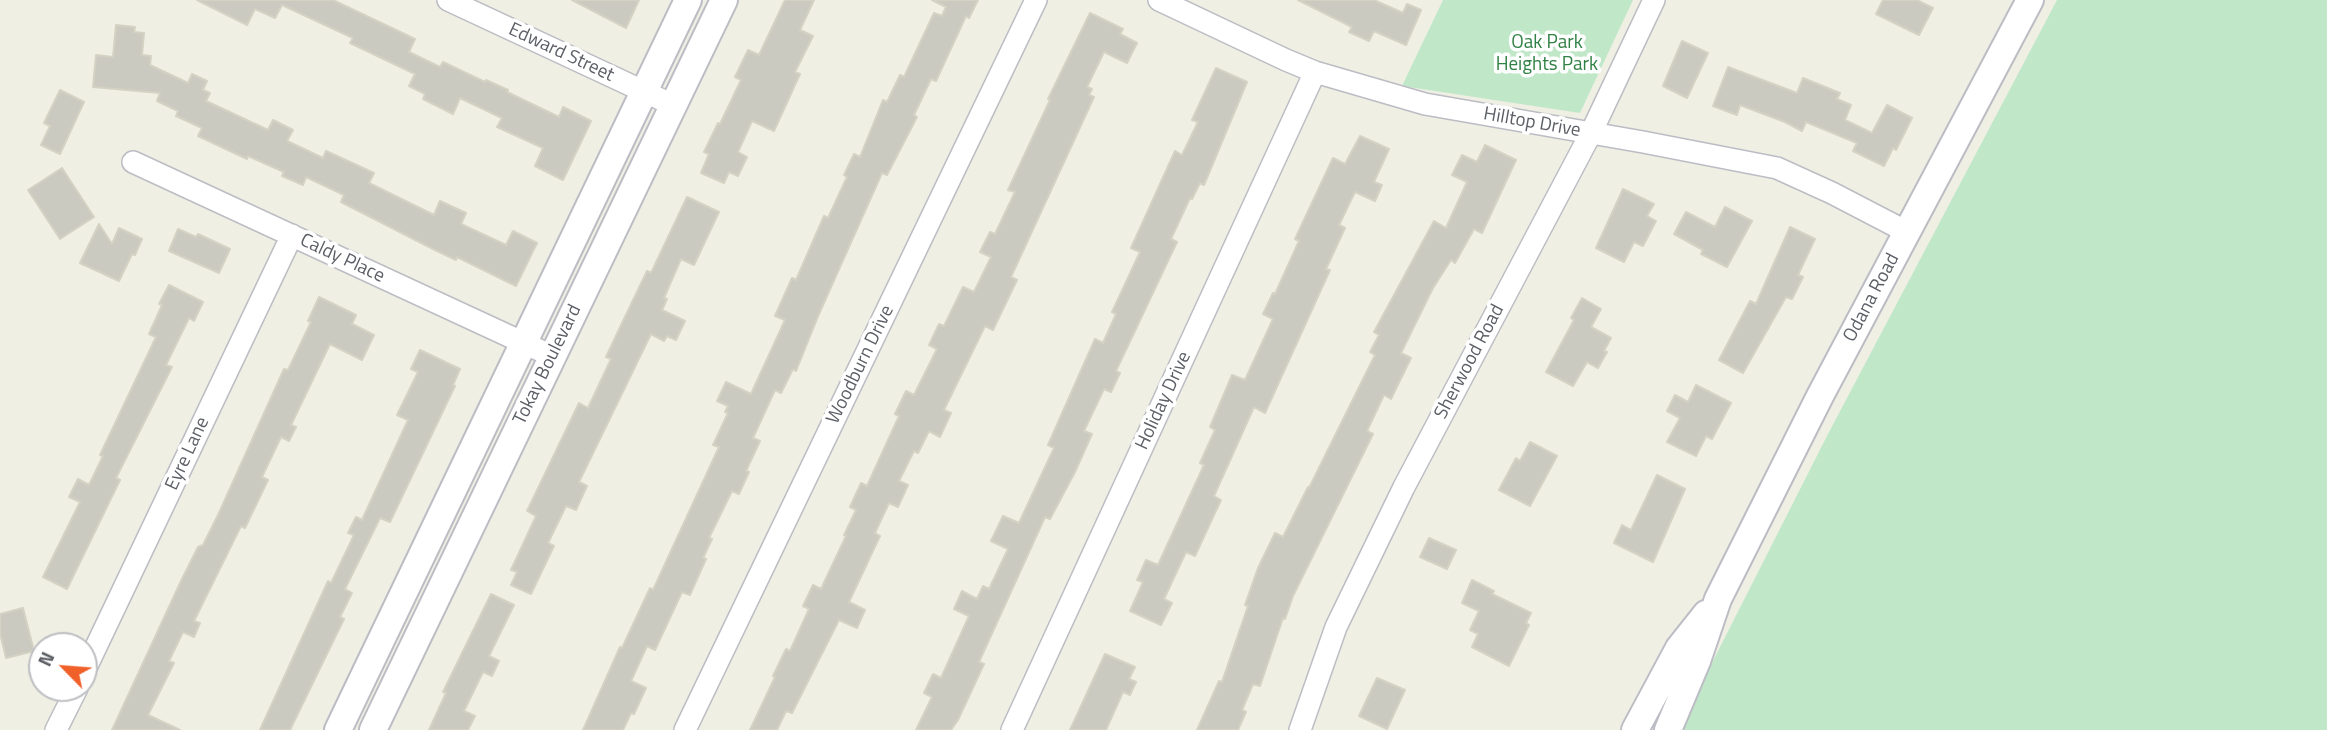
<!DOCTYPE html>
<html>
<head>
<meta charset="utf-8">
<style>
	body { margin:0 }
	#map { position:relative; width:2327px; height:730px; overflow:hidden; background:#efefe4; font-family:"Titillium Web",sans-serif }
	canvas { display:block }
	.north { position:absolute; left:28px; top:632px; width:70px; height:70px; box-sizing:border-box; background:#fff; border:2px solid #bebfc2; border-radius:50%; rotate:295deg; font-size:19px; font-weight:700; line-height:28px; text-align:center; color:#5c5f66 }
	.north::after { content:''; display:block; margin:auto; width:24px; height:32px; background:#f0612a; clip-path:polygon(50% 0,100% 100%,50% 72%,0 100%) }
</style>
</head>
<body>
<div id="map">
<canvas width="2327" height="730"></canvas>
<div class="north">N</div>
</div>
<script>
const context = document.querySelector('canvas').getContext('2d');
context.lineJoin = 'round';
function paint(path, color) { context.fillStyle = color; context.fill(path, 'evenodd'); }
const shape = rows => new Path2D(rows.map(r => 'M' + r).join(''));
function stroke(path, color, width, dash) { context.strokeStyle = color; context.lineWidth = width; context.lineCap = dash ? 'butt' : 'round'; context.setLineDash(dash || []); context.stroke(path); }
function write(font, color, halo, rows, align = 'center') {
  context.font = font + ' "Titillium Web",sans-serif'; context.lineWidth = 7; context.setLineDash([]); context.textBaseline = 'middle'; context.strokeStyle = halo; context.fillStyle = color; for (const [text, x, y, turn = 0] of rows) {
    context.save(); context.translate(x, y); context.rotate((+turn || 0) * Math.PI / 180); context.textAlign = isNaN(turn) ? turn : align; if (halo) context.strokeText(text, 0, 0); context.fillText(text, 0, 0); context.restore();
  }
}
const green = shape([
	[1443,0,1633,0,1580,113,1402,86],
	[2057,0,2327,0,2327,730,1678,730,1828,434]
]);
const building = shape([
	[197,0,333,0,415,39,409,52,440,67,443,62,485,82,486,80,508,90,507,92,559,117,563,107,591,121,563,180,535,166,543,148,497,127,502,118,460,98,453,114,423,99,425,94,409,86,415,74,350,43,353,38,282,5,275,18,255,9,247,25,197,0],
	[572,0,639,0,626,28,572,0],
	[785,0,814,0,800,30,813,36,795,72,800,74,774,131,752,121,738,152,747,157,738,176,729,172,724,183,701,173,709,154,704,152,718,123,720,124,741,80,735,77,748,50,759,55,785,0],
	[932,0,978,0,969,18,966,16,936,81,931,79,914,115,917,117,887,175,882,173,819,314,796,371,793,369,781,393,775,390,753,438,760,441,746,471,749,472,739,494,732,491,709,538,712,539,703,558,706,559,690,595,682,592,655,650,647,646,631,681,646,688,634,714,631,713,623,730,583,730,620,647,622,648,650,588,653,590,719,447,713,445,728,413,725,412,728,406,717,401,726,382,751,394,785,320,775,316,792,278,796,280,824,216,828,218,847,177,844,175,854,154,860,157,883,100,887,102,900,75,904,77,934,13,942,16,946,7,932,0],
	[1298,0,1374,0,1403,13,1407,4,1421,10,1406,45,1374,31,1369,41,1349,32,1352,27,1298,0],
	[1883,0,1917,0,1933,8,1919,35,1876,14,1883,0],
	[1090,13,1123,29,1120,34,1137,43,1127,63,1104,52,1087,87,1092,89,1089,95,1094,97,1011,277,1017,280,993,330,985,326,944,410,951,413,940,437,929,431,918,453,914,451,899,481,908,485,898,507,889,503,875,533,880,536,849,602,865,610,857,628,839,620,792,713,786,711,777,730,750,730,775,677,773,676,786,649,790,651,809,609,803,606,813,585,821,589,846,536,844,535,856,510,850,507,861,483,867,486,899,416,895,414,906,391,914,395,937,349,929,345,939,324,944,326,963,287,974,292,991,257,980,252,990,232,995,234,1015,192,1008,190,1050,100,1048,99,1090,13],
	[116,25,135,27,134,32,144,33,142,55,151,56,150,65,188,83,192,74,207,81,203,90,210,93,206,101,268,130,273,120,293,130,287,141,323,158,326,151,374,173,369,183,434,215,440,201,466,213,461,224,506,245,513,231,537,243,516,286,457,257,456,260,435,250,341,202,344,195,306,177,303,185,282,176,284,172,248,156,247,159,198,136,202,128,176,116,178,111,157,101,160,93,93,87,96,55,113,57,116,25],
	[1682,41,1708,53,1687,98,1663,86,1682,41],
	[1728,67,1797,93,1803,78,1840,93,1837,99,1851,105,1845,120,1872,133,1887,105,1912,118,1896,150,1893,148,1884,166,1853,151,1857,143,1806,122,1802,131,1785,122,1740,105,1737,115,1713,106,1728,67],
	[1216,68,1247,82,1204,185,1200,183,1192,199,1190,198,1171,239,1177,242,1116,371,1120,373,1111,392,1104,389,1084,431,1092,434,1075,472,1050,519,1045,517,979,662,984,664,958,720,951,730,916,730,932,697,924,693,933,674,941,678,969,616,954,609,962,591,977,599,983,586,989,589,1008,549,991,541,1003,516,1019,523,1054,448,1048,445,1095,339,1103,343,1116,314,1112,312,1140,252,1131,248,1175,151,1182,155,1198,122,1192,120,1216,68],
	[60,90,84,102,60,154,41,145,50,126,44,123,60,90],
	[1360,136,1389,149,1374,182,1382,185,1375,201,1355,192,1339,225,1345,228,1326,269,1330,270,1265,413,1254,407,1214,496,1221,500,1195,556,1186,552,1164,599,1172,603,1161,625,1130,611,1143,582,1137,580,1146,560,1158,565,1204,465,1200,463,1215,430,1210,427,1232,375,1245,380,1273,319,1263,314,1273,293,1275,294,1299,241,1295,239,1333,158,1345,164,1360,136],
	[1485,145,1516,160,1482,233,1474,229,1455,263,1451,260,1433,288,1401,353,1411,358,1391,399,1384,395,1367,431,1373,434,1293,596,1285,619,1283,618,1260,686,1253,684,1242,710,1246,712,1238,730,1197,730,1219,681,1222,682,1248,606,1245,605,1258,568,1275,533,1283,537,1308,487,1309,488,1375,355,1370,352,1379,335,1374,332,1434,221,1446,228,1467,182,1452,175,1462,155,1477,162,1485,145],
	[62,168,94,217,60,239,28,190,62,168],
	[1623,189,1654,204,1647,216,1656,221,1643,246,1634,242,1624,262,1596,248,1623,189],
	[687,197,719,212,694,265,681,259,664,298,667,299,662,310,685,321,676,340,667,336,664,341,651,334,579,482,587,486,576,510,566,506,548,543,554,546,531,594,511,585,517,572,511,570,536,516,527,511,579,403,588,408,611,359,606,357,623,321,647,271,651,273,687,197],
	[1725,207,1752,221,1727,267,1701,254,1703,250,1674,234,1686,212,1715,227,1725,207],
	[99,224,112,244,119,228,142,239,135,255,132,254,119,281,80,263,99,224],
	[1790,227,1815,239,1798,275,1803,277,1792,299,1786,297,1743,373,1719,360,1750,301,1756,304,1790,227],
	[178,229,196,237,198,234,230,249,219,273,169,251,178,229],
	[169,285,203,302,194,321,189,318,166,365,172,367,116,478,120,480,67,589,43,577,80,502,69,497,78,479,89,485,103,456,100,455,156,337,149,334,162,305,159,304,169,285],
	[319,297,356,315,352,324,374,335,362,360,330,344,291,425,296,427,289,441,281,437,262,477,268,480,245,528,241,526,194,621,200,623,194,637,183,632,169,661,174,663,148,715,180,730,112,730,181,581,198,547,203,545,218,515,284,369,288,370,311,322,308,321,319,297],
	[1582,298,1601,309,1591,327,1611,338,1604,351,1607,352,1598,368,1587,362,1573,386,1546,372,1574,320,1571,318,1582,298],
	[420,350,460,369,453,385,455,386,390,522,380,518,345,589,352,593,340,617,344,619,290,730,260,730,328,581,331,583,354,535,348,533,356,517,362,520,408,420,397,415,418,372,411,369,420,350],
	[1696,385,1731,403,1712,439,1706,436,1696,456,1667,442,1680,418,1667,411,1675,395,1688,402,1696,385],
	[1530,442,1557,456,1530,506,1499,490,1516,458,1520,461,1530,442],
	[1657,475,1685,489,1653,562,1614,543,1622,525,1631,530,1657,475],
	[1429,538,1456,550,1447,569,1420,557,1429,538],
	[1472,580,1494,591,1492,594,1531,613,1526,623,1529,625,1509,666,1472,647,1478,634,1470,630,1479,611,1462,603,1472,580],
	[491,594,514,605,489,656,499,661,492,676,483,672,464,711,475,716,468,730,429,730,446,693,443,692,491,594],
	[23,608,34,651,6,658,0,633,0,614,23,608],
	[1105,654,1135,667,1129,679,1136,682,1130,695,1123,692,1106,730,1070,730,1105,654],
	[1377,678,1405,690,1387,729,1359,716,1377,678]
]);
const minor = shape([
	[448,0,673,105],
	[1159,0,1286,60,1315,72,1425,104,1643,142,1777,168,1832,193,1907,232],
	[133,162,552,356],
	[84,672,292,235],
	[56,730,77,688],
	[685,730,1036,0],
	[1012,730,1315,72],
	[1300,730,1336,627,1404,487,1591,133,1654,0]
]);
const tertiary = shape([
	[338,730,688,0],
	[373,730,724,0],
	[1635,730,1679,648,1706,614],
	[1668,730,1697,661,1718,599,1820,396,2030,0]
]);
const parkNames = [
	["Oak Park",1547,43],
	["Heights Park",1547,65]
];
const streetNames = [
	["Edward Street",561,53,25],
	["Hilltop Drive",1532,123,10],
	["Caldy Place",342,259,25],
	["Odana Road",1872,298,-62],
	["Sherwood Road",1470,362,-62],
	["Tokay Boulevard",548,365,-64],
	["Woodburn Drive",861,365,-64],
	["Holiday Drive",1164,401,-65],
	["Eyre Lane",188,454,-65]
];
paint(green, '#c0e8c8');
paint(building, '#cacac1');
stroke(building, '#d4d2c2', 2);
stroke(minor, '#bcbdc4', 24);
stroke(tertiary, '#bcbdc4', 30);
stroke(minor, '#fff', 21);
stroke(tertiary, '#fff', 26);
write('19px', '#308144', '#fff', parkNames);
write('19px', '#5c5f66', '#fff', streetNames);
</script>
</body>
</html>
